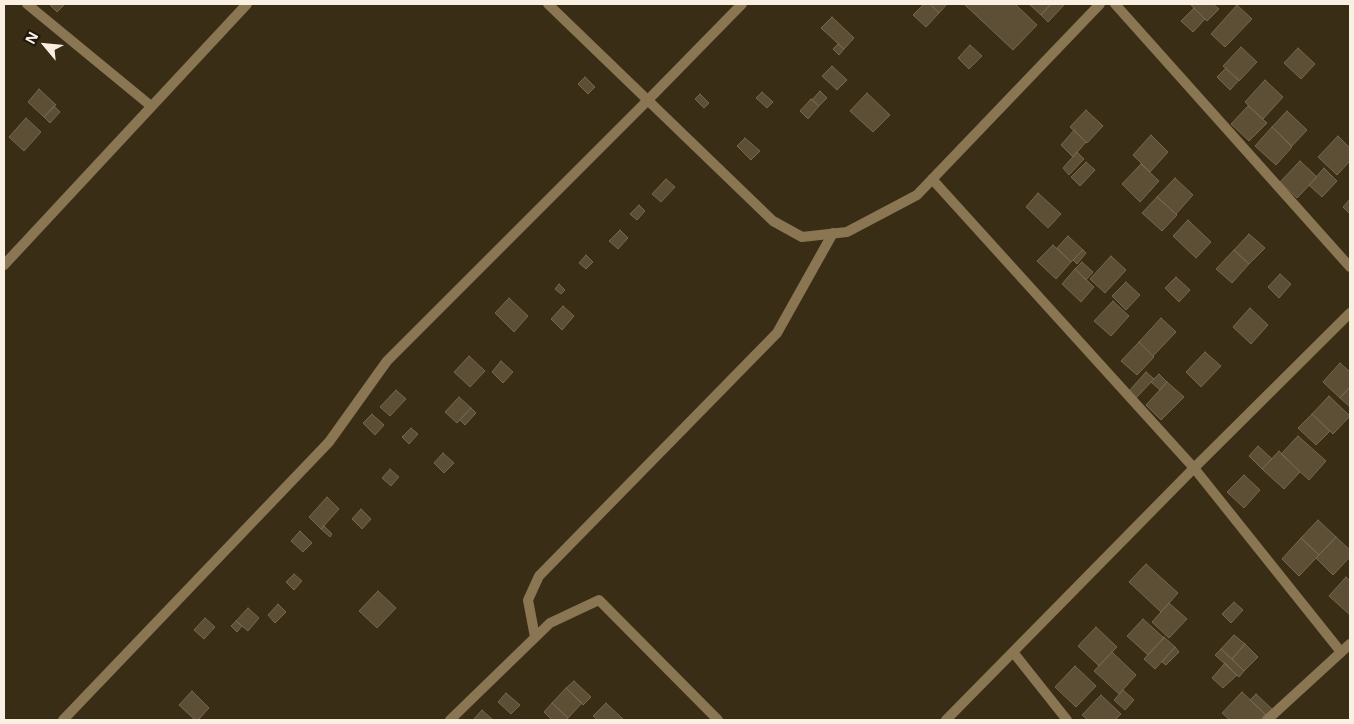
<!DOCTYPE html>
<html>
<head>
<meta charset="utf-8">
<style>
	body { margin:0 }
	#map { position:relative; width:1354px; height:724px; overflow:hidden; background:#3a2d15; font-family:"Open Sans",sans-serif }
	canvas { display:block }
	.frame { position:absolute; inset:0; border:5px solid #f9f0e2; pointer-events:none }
	.north { position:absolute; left:20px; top:20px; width:50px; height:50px; -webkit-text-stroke:4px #1c160c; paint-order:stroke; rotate:298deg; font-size:14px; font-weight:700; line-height:20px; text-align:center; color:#f9f0e2 }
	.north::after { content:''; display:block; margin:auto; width:18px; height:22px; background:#f9f0e2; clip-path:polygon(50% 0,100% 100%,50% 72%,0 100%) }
</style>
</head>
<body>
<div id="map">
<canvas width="1354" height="724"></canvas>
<div class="frame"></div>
<div class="north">N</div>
</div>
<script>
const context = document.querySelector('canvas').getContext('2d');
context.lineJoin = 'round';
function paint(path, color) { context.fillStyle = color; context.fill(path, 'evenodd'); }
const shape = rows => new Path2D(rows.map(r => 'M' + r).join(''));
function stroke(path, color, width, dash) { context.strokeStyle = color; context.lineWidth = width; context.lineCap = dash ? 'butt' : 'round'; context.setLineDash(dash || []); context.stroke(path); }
const building = shape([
	[49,4,65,4,57,12,49,4],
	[924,4,930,4,939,13,926,27,913,15,924,4],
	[930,4,947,4,939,13,930,4],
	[964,4,1015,4,1037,25,1013,50,964,4],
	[1029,4,1051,4,1041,15,1029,4],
	[1051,4,1065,4,1048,22,1041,15,1051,4],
	[1190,4,1213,4,1219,9,1207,21,1190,4],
	[1237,5,1252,19,1225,47,1211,34,1237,5],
	[1194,8,1205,19,1193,32,1181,21,1194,8],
	[832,17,854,38,844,49,821,28,832,17],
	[838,44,844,49,839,55,833,49,838,44],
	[970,45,982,56,969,69,958,58,970,45],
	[1241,47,1257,62,1239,81,1223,66,1241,47],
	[1298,48,1315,64,1301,79,1284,63,1298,48],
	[832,66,847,80,837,90,822,76,832,66],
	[1226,68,1239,80,1230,90,1217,77,1226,68],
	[585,77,595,87,588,94,578,84,585,77],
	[1265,80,1283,97,1263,119,1245,102,1265,80],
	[39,89,56,105,44,117,28,102,39,89],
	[820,91,827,98,819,106,812,100,820,91],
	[762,92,773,102,767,108,756,98,762,92],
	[867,93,890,115,873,132,850,111,867,93],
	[700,94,709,103,704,108,695,99,700,94],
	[811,99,819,106,808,119,800,111,811,99],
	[54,106,60,112,50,123,44,117,54,106],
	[1248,106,1267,123,1249,141,1231,124,1248,106],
	[1086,110,1103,126,1087,143,1070,127,1086,110],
	[1287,111,1307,130,1292,146,1272,127,1287,111],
	[26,118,41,132,24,151,9,137,26,118],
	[1272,127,1292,147,1276,165,1255,146,1272,127],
	[1074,130,1086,142,1073,157,1061,145,1074,130],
	[1151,135,1168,152,1150,172,1133,155,1151,135],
	[1338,136,1350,148,1350,161,1337,175,1318,157,1338,136],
	[745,138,760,151,751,160,737,146,745,138],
	[1077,152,1084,159,1069,175,1063,168,1077,152],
	[1300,161,1317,177,1297,198,1280,182,1300,161],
	[1086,162,1095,170,1080,186,1071,177,1086,162],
	[1141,164,1159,181,1140,202,1122,184,1141,164],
	[1324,168,1337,181,1322,197,1309,185,1324,168],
	[1175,178,1193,195,1176,214,1157,197,1175,178],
	[666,179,675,187,661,202,652,194,666,179],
	[1038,193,1061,214,1048,228,1026,207,1038,193],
	[1157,197,1177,215,1162,231,1142,213,1157,197],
	[1350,199,1350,214,1343,207,1350,199],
	[639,205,645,211,637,220,630,214,639,205],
	[1188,220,1211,242,1196,258,1173,236,1188,220],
	[620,230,628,238,618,249,609,241,620,230],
	[1249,234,1265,248,1249,264,1234,250,1249,234],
	[1068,236,1083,250,1071,262,1057,248,1068,236],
	[1053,245,1071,262,1056,279,1037,261,1053,245],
	[1083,250,1086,253,1077,264,1073,260,1083,250],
	[1234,250,1249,264,1232,283,1216,269,1234,250],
	[586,255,593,262,586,269,579,263,586,255],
	[1111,256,1126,270,1105,293,1090,279,1111,256],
	[1082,262,1093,272,1086,280,1075,269,1082,262],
	[1075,269,1094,287,1081,302,1062,284,1075,269],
	[1280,274,1291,284,1279,298,1268,287,1280,274],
	[1176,277,1190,290,1179,302,1165,288,1176,277],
	[1126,282,1140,295,1126,310,1112,296,1126,282],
	[559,284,565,290,561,294,555,289,559,284],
	[509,298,528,316,514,332,495,313,509,298],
	[1113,301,1129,316,1111,336,1094,321,1113,301],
	[563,306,574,316,562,330,551,319,563,306],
	[1250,308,1268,325,1251,344,1233,327,1250,308],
	[1161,318,1176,332,1153,356,1139,342,1161,318],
	[1139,342,1154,357,1137,375,1121,361,1139,342],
	[1205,352,1221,366,1201,387,1186,372,1205,352],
	[469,356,485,371,470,387,454,372,469,356],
	[501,361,513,372,503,383,492,372,501,361],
	[1340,363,1350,372,1350,387,1340,398,1323,382,1340,363],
	[1146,372,1154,379,1136,398,1129,391,1146,372],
	[1159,374,1167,382,1160,390,1151,382,1159,374],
	[1167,382,1184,397,1161,420,1146,405,1167,382],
	[1350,387,1350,407,1340,398,1350,387],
	[396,390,406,399,390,416,380,407,396,390],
	[1329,396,1350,416,1333,434,1312,414,1329,396],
	[459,397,471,408,457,423,445,412,459,397],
	[471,408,476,413,465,425,460,420,471,408],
	[372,414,384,425,375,435,363,423,372,414],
	[1312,414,1330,431,1316,445,1298,428,1312,414],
	[411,428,418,434,409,444,402,437,411,428],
	[1298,436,1326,461,1309,480,1281,454,1298,436],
	[1258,446,1272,459,1262,469,1249,456,1258,446],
	[1279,451,1300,472,1284,489,1262,469,1279,451],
	[443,453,454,463,444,473,434,463,443,453],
	[390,469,399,477,391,486,382,478,390,469],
	[1244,475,1260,490,1244,508,1227,492,1244,475],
	[327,497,339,509,321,529,309,517,327,497],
	[361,509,371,519,362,529,352,519,361,509],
	[1318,520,1336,537,1319,555,1301,538,1318,520],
	[324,526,332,534,330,537,321,529,324,526],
	[300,531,312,543,303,552,291,541,300,531],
	[1336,537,1350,550,1350,557,1333,575,1316,558,1336,537],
	[1301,538,1319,555,1299,576,1282,559,1301,538],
	[1146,564,1178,593,1161,612,1129,582,1146,564],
	[294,574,302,581,294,590,286,582,294,574],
	[1346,577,1350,581,1350,615,1329,596,1346,577],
	[378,591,396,608,377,628,359,611,378,591],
	[1234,602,1243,610,1231,623,1222,614,1234,602],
	[1169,603,1187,619,1169,638,1152,622,1169,603],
	[278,604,286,612,275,623,268,615,278,604],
	[248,608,259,618,248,631,236,621,248,608],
	[205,618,215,627,204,639,194,630,205,618],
	[1143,619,1164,638,1148,655,1127,636,1143,619],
	[236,621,242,626,237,632,231,626,236,621],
	[1096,627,1117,647,1099,666,1078,646,1096,627],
	[1234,635,1245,644,1232,659,1221,649,1234,635],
	[1164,637,1175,647,1155,669,1144,659,1164,637],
	[1245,644,1258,657,1244,671,1232,659,1245,644],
	[1175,647,1179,652,1166,665,1162,662,1175,647],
	[1221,649,1244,671,1239,677,1215,655,1221,649],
	[1112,652,1136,675,1119,694,1094,671,1112,652],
	[1225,663,1237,675,1223,688,1212,678,1225,663],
	[1075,666,1096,686,1076,707,1055,687,1075,666],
	[574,681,591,697,583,705,566,688,574,681],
	[566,688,582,703,568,718,552,703,566,688],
	[1123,690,1134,700,1125,710,1114,700,1123,690],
	[192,691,209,708,198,720,195,720,179,705,192,691],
	[1242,692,1265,714,1260,720,1230,720,1222,713,1242,692],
	[506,693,520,705,511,714,498,702,506,693],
	[1256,694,1273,710,1267,716,1250,700,1256,694],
	[1101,695,1121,714,1115,720,1088,720,1082,715,1101,695],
	[552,703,568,718,565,720,552,720,544,712,552,703],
	[606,703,624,720,598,720,593,716,606,703],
	[482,710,493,720,473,720,482,710]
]);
const lane = shape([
	[4,265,247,4],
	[535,637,528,600,539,576,777,333,833,233],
	[63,720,329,442,387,361,648,100],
	[1267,720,1350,644]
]);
const street = shape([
	[27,4,151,106],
	[548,4,773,221,802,237,847,232,917,195,1100,4],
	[1115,4,1350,267],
	[648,100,742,4],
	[932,179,1194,468,1341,652],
	[1013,652,1067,720],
	[450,720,550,623,599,600,718,720],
	[946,720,1194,468,1350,313]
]);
paint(building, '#5d4f36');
stroke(building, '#76684f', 1);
stroke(lane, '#8a7652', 10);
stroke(street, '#8a7652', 10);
</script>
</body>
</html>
